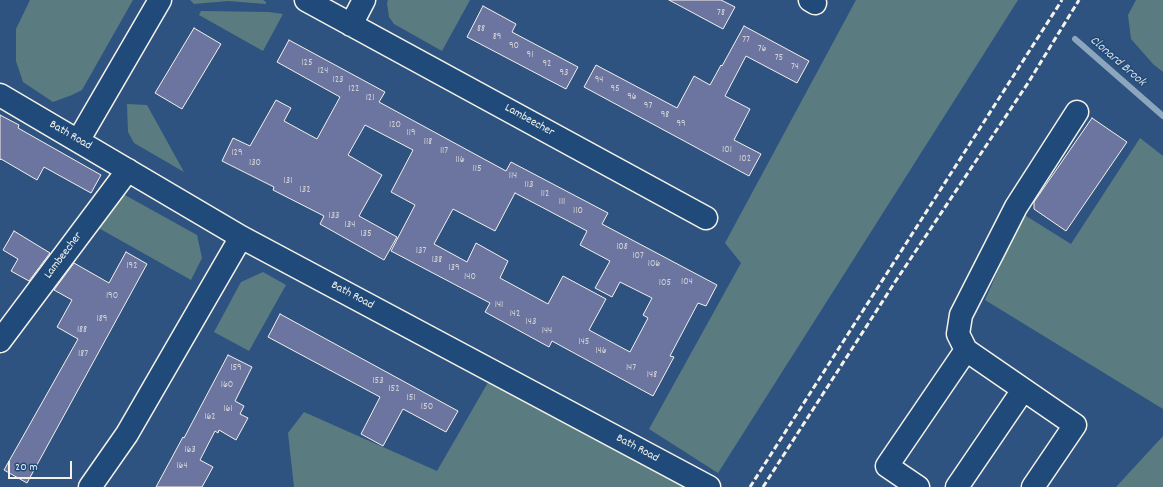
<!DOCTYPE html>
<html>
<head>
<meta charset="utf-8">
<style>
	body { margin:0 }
	#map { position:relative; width:1163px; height:487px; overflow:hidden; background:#2e5381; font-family:Dekko,sans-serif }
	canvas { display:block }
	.scale { position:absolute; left:8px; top:461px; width:64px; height:18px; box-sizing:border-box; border:2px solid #f4f1e8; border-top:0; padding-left:5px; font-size:12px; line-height:14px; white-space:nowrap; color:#f4f1e8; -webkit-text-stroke:3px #1f4a7a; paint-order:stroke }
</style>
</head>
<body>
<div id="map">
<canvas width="1163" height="487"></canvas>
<div class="scale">20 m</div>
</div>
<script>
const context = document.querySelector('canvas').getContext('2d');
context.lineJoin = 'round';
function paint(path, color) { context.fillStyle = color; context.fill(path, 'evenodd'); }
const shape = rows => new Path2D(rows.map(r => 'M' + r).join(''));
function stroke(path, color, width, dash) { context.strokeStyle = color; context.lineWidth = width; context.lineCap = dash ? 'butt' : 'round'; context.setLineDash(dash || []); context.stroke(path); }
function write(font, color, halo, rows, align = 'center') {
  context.font = font + ' Dekko,sans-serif'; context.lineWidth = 3; context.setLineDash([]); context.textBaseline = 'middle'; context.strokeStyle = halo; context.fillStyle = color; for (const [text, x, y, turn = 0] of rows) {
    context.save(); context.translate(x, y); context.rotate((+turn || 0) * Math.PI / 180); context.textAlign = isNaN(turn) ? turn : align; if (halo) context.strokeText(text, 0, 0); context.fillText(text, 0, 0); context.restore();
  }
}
const green = shape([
	[30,0,133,0,82,90,72,95,53,102,23,82,16,61,16,29],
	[190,0,263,0,266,2,266,4,228,1,194,4],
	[388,0,470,0,442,51,394,24,389,17,387,3],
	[856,0,1018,0,718,473,649,429,741,263,725,243],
	[1136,0,1163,0,1163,72,1153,64,1131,39,1128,15],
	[201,11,269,12,283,14,263,51,199,15],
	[127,104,147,105,184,172,134,143,128,132],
	[1140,138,1163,156,1163,409,985,300,1023,214,1071,244],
	[123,194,197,235,202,258,191,280,95,226],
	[263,272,286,285,249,351,214,332,241,282],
	[494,372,711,487,294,487,288,433,304,412,437,471],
	[1163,436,1163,487,1116,487]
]);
const stream = shape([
	[1075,39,1163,116]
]);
const building = shape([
	[669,0,721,0,735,7,723,29,669,0],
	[483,6,516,24,512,32,578,67,566,89,467,37,483,6],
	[744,26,809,61,797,83,746,56,725,96,750,109,734,140,761,154,749,176,584,87,596,65,677,108,694,76,710,85,721,65,722,66,744,26],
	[194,28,221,44,182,109,155,93,194,28],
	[289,40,385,92,379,102,506,171,511,162,608,213,602,224,717,285,706,306,698,303,670,356,674,357,653,396,552,341,549,347,485,312,490,303,391,251,415,205,391,192,413,150,365,125,348,155,382,175,359,216,397,237,384,260,320,224,324,216,273,190,274,187,222,161,233,138,250,146,276,100,291,108,284,121,317,139,340,97,277,62,289,40],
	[515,193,587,231,580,245,610,261,595,288,612,297,620,282,652,298,643,315,648,318,630,352,589,330,606,299,563,276,548,304,500,278,508,261,476,243,467,262,434,244,453,209,495,231,515,193],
	[0,115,19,125,18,128,101,175,91,193,44,167,37,180,1,159,0,160,0,115],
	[1092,118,1127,142,1066,231,1034,209,1034,202,1092,118],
	[14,231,50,253,29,281,11,271,18,259,3,250,14,231],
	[126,252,147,264,27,483,4,470,78,339,57,327,72,300,54,290,74,263,109,283,126,252],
	[280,314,458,411,446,432,403,409,383,446,361,434,380,397,268,337,280,314],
	[228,355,252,367,235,401,244,406,240,414,248,418,236,440,219,430,218,433,215,431,200,460,213,467,202,487,156,487,183,437,184,438,228,355]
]);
const minor = shape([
	[306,0,706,218],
	[810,0,815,3],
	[351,25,364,0],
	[0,95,241,237,709,487],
	[78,141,160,0],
	[0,341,128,170],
	[966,350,958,334,961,315,1016,207,1077,112],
	[90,487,127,434,241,237],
	[918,487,887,466,966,350,1075,425,1033,487],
	[957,487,1023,390]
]);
const rail = shape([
	[750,487,1062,0],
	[763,487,895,282,1028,83,1079,0]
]);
const numberNames = [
	["78",721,14],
	["88",481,30],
	["89",497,38],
	["77",746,41],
	["90",514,47],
	["76",762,50],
	["91",530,56],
	["75",779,59],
	["125",307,64],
	["92",547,65],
	["74",795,68],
	["124",323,72],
	["93",564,74],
	["123",338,81],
	["94",599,81],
	["122",354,90],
	["95",615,90],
	["96",632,98],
	["121",370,99],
	["97",648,107],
	["98",665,116],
	["99",681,125],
	["120",395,126],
	["119",411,134],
	["118",428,143],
	["101",727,151],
	["117",444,152],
	["129",237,154],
	["102",745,160],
	["116",460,161],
	["130",255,164],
	["115",477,170],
	["114",513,177],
	["131",288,182],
	["113",529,186],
	["132",305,191],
	["112",545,195],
	["111",562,203],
	["110",578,212],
	["133",334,217],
	["134",350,226],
	["135",366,235],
	["108",622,248],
	["137",421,252],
	["107",638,257],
	["138",437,261],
	["106",654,265],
	["192",132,267],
	["139",454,269],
	["140",470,278],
	["104",687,283],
	["105",665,284],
	["190",112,297],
	["141",499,306],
	["142",515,315],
	["189",102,320],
	["143",531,323],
	["188",82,331],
	["144",547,332],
	["145",584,343],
	["146",601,352],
	["187",83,355],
	["159",236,369],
	["147",631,369],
	["148",652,376],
	["153",378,382],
	["160",227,386],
	["152",394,390],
	["151",411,399],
	["150",427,408],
	["161",228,410],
	["162",210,418],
	["163",190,451],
	["164",182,467]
];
const streetNames = [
	["Lambeecher",529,121,29],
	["Bath Road",70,136,30],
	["Lambeecher",64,256,-53],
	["Bath Road",352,296,28],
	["Bath Road",637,449,28]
];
const waterNames = [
	["Clonard Brook",1117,62,41]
];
paint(green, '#5a7c81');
stroke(stream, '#8ca6be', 6);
paint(building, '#6b759f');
stroke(building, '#f4f1e8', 1);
stroke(minor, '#f4f1e8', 25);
stroke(minor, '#1f4a7a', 22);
stroke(rail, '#f4f1e8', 3, [6, 3]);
write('10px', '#d2d2d6', null, numberNames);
write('12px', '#f4f1e8', '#1f4a7a', streetNames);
write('italic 13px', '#dadede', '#1f4a7a', waterNames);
</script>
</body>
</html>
